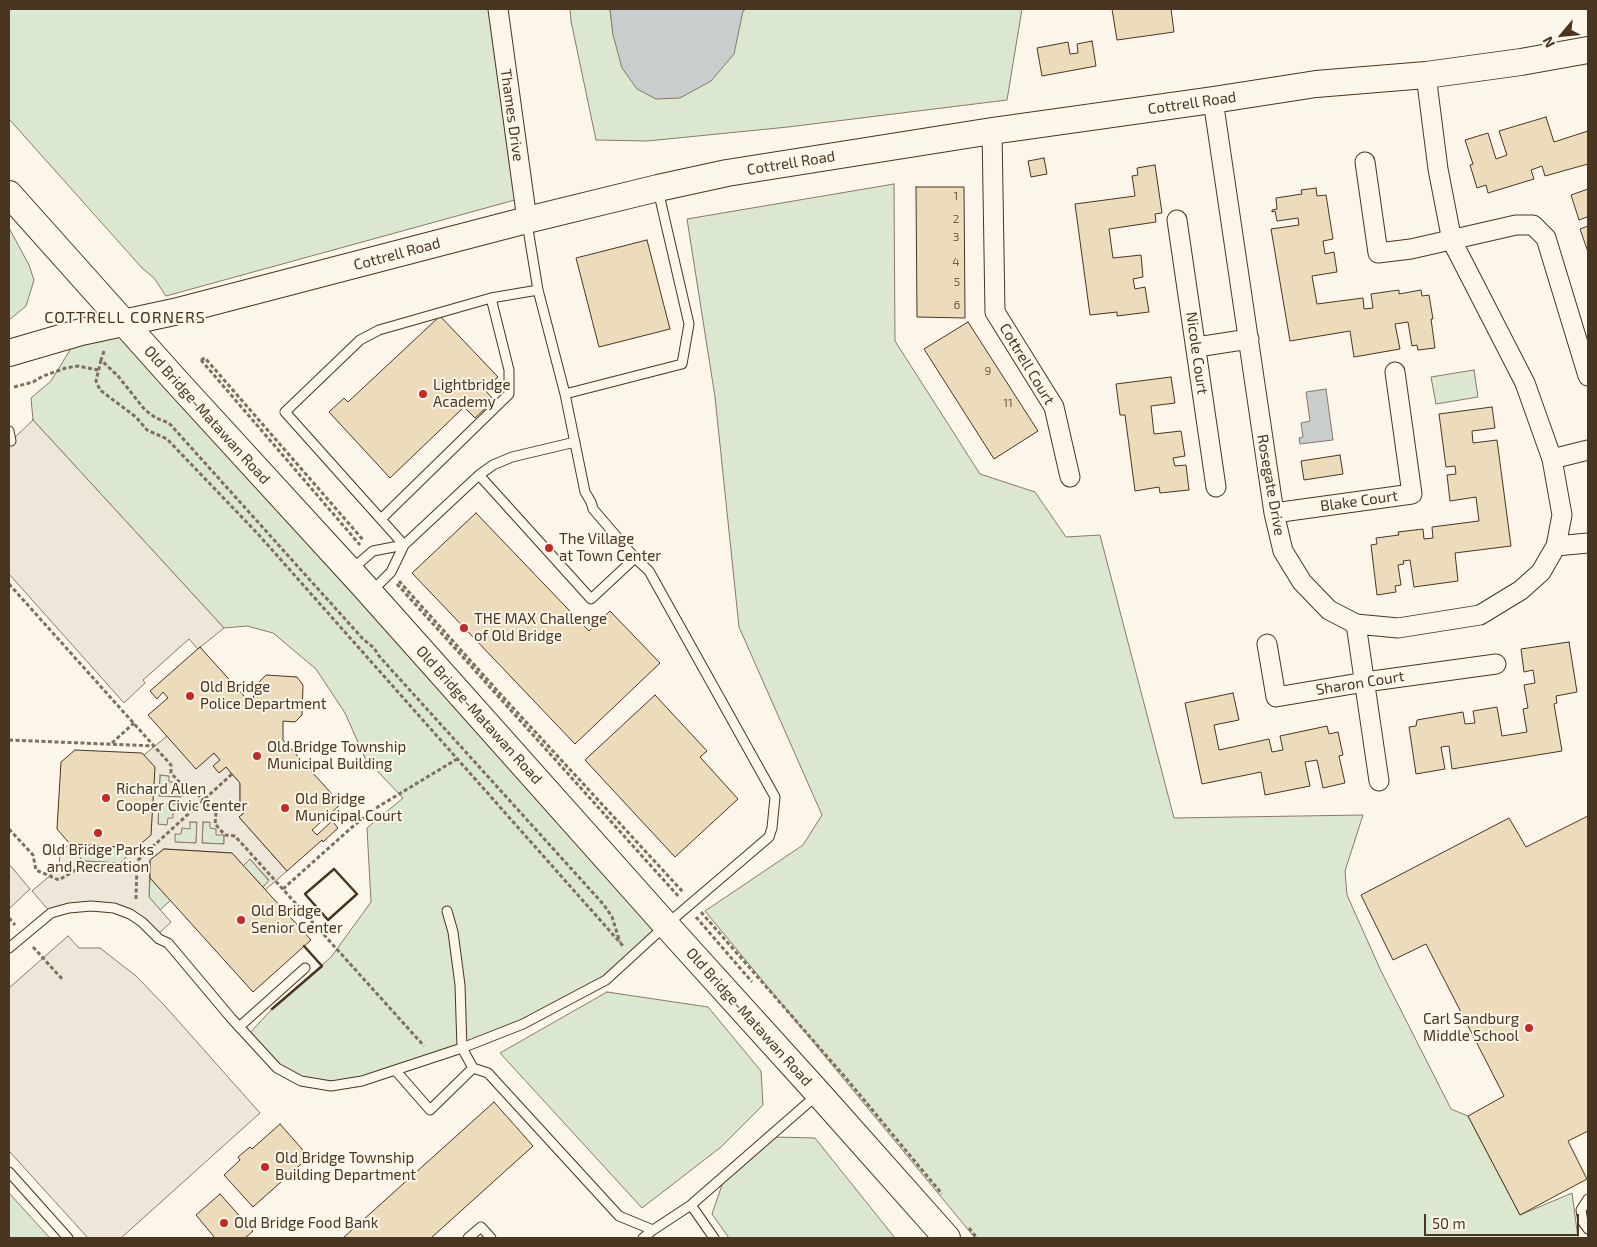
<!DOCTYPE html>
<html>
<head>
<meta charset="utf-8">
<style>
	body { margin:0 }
	#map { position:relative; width:1597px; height:1247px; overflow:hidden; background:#fbf6e9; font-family:"Exo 2",sans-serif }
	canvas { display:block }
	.frame { position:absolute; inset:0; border:10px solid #4a3520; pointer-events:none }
	.north { position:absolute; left:1537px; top:10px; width:50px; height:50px; -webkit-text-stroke:4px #fbf6e9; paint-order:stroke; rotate:242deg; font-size:14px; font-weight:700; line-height:20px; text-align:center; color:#4a3520 }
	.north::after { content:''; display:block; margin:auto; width:18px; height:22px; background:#4a3520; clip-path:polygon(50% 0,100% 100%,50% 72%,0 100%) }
	.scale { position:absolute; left:1424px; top:1214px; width:155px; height:22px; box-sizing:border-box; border:2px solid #4a3520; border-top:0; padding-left:6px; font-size:15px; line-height:18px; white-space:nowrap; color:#4a3520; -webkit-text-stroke:4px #fbf6e9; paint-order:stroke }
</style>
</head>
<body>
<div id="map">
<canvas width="1597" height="1247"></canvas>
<div class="frame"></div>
<div class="north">N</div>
<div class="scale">50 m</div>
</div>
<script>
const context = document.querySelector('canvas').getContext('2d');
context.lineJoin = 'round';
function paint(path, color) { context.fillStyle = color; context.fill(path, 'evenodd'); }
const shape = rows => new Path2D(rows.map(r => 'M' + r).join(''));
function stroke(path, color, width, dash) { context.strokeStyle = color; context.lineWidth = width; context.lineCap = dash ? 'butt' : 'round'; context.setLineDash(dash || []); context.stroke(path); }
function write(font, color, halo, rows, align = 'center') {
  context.font = font + ' "Exo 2",sans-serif'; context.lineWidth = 4; context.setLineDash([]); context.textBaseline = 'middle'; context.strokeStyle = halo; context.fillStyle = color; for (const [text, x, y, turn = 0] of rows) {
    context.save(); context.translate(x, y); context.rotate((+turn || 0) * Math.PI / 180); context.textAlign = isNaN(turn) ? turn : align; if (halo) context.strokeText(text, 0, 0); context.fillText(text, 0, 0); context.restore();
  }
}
const green = shape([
	[9,9,505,9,533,195,166,296,154,278,142,268,9,119,9,9],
	[570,9,610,9,613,35,743,11,746,9,1022,9,1007,100,788,127,647,141,596,140,571,21,570,9],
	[894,184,895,341,980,474,1035,492,1066,537,1100,535,1174,818,1363,815,1345,871,1347,895,1381,971,1451,1109,1468,1116,1520,1215,1572,1193,1578,1238,975,1238,705,911,803,845,822,815,739,627,715,397,687,219,894,184],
	[9,228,29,265,34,280,26,306,9,320,9,228],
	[124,323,666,925,606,980,462,1048,331,1086,301,1081,277,1068,247,1036,272,1009,331,957,371,902,367,828,403,798,365,758,345,713,316,669,273,633,247,626,224,628,33,420,31,398,51,381,81,332,124,323],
	[1474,370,1478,397,1436,404,1431,377,1474,370],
	[160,775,169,776,181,790,181,797,159,796,160,775],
	[159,803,181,804,180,811,167,825,158,825,159,803],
	[190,822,197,822,196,843,174,842,175,834,190,822],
	[203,822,210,822,224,835,224,844,202,843,203,822],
	[70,844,136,848,120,863,83,861,70,844],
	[250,859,269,881,263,887,243,866,250,859],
	[150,878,171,900,160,910,149,897,150,878],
	[607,992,708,1007,761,1071,763,1105,721,1147,642,1208,500,1053,607,992],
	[773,1137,815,1138,895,1238,729,1238,712,1214,724,1179,773,1137],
	[9,1193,50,1238,9,1238,9,1193]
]);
const parking = shape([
	[33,420,224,628,198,649,189,639,143,680,145,683,124,703,9,574,9,443,33,420],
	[167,736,214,753,220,760,214,766,219,773,226,767,240,783,240,805,245,812,239,817,287,871,265,890,263,887,269,880,250,859,243,866,232,853,164,849,150,860,149,897,171,922,156,936,114,908,51,913,32,891,59,868,60,852,70,844,83,861,120,863,136,848,144,755,167,736],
	[160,775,169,776,169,782,174,782,174,790,181,790,181,797,159,796,160,775],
	[159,804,181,804,180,811,173,811,173,818,168,818,167,825,158,824,159,804],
	[190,822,197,822,196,843,175,842,175,834,181,834,182,828,190,829,190,822],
	[203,822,210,822,210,828,216,829,216,835,224,835,224,844,202,843,203,822],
	[9,864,30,889,9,909,9,864],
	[68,936,79,948,100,948,136,976,165,1006,260,1113,121,1238,88,1238,9,1151,9,988,68,936]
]);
const water = shape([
	[610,9,746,9,743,11,734,54,711,81,680,98,656,99,637,89,622,68,613,35,610,9],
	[1326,389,1333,440,1300,444,1299,438,1303,437,1301,423,1310,421,1306,392,1326,389]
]);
const building = shape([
	[1112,9,1171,9,1174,32,1117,40,1112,9],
	[1092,41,1096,66,1042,76,1037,48,1068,42,1070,54,1078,53,1077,44,1092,41],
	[1546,117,1554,142,1588,131,1588,164,1545,176,1542,166,1531,170,1534,179,1488,193,1486,185,1477,188,1470,165,1473,164,1465,140,1488,133,1496,159,1507,155,1499,131,1546,117],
	[1044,158,1047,174,1031,177,1028,161,1044,158],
	[1155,165,1162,213,1155,214,1156,222,1109,229,1113,258,1141,255,1143,277,1133,279,1135,289,1145,287,1149,312,1117,316,1117,312,1090,315,1075,204,1135,196,1132,176,1138,175,1137,168,1155,165],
	[916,187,964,187,965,318,917,317,916,187],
	[1316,188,1317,196,1326,195,1333,239,1323,241,1325,254,1334,252,1337,272,1312,276,1317,304,1363,298,1364,309,1373,308,1371,294,1399,290,1399,294,1421,290,1422,296,1429,295,1433,319,1431,319,1435,348,1418,350,1417,345,1412,346,1408,322,1395,324,1400,349,1354,357,1350,331,1290,341,1271,229,1299,225,1298,218,1277,221,1275,211,1272,212,1272,210,1277,209,1276,198,1302,194,1301,190,1316,188],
	[1588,189,1588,220,1587,217,1579,220,1571,195,1588,189],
	[1588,226,1588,252,1580,229,1588,226],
	[647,240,670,329,599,347,576,258,647,240],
	[440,316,498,377,484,389,494,400,475,418,464,407,390,478,329,412,344,398,348,402,440,316],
	[968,322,1038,431,994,459,924,349,968,322],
	[1171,377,1175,403,1151,406,1154,434,1181,431,1185,456,1173,458,1175,466,1186,465,1189,490,1160,493,1159,487,1135,491,1125,415,1120,415,1116,384,1171,377],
	[1492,407,1495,428,1472,431,1473,443,1497,440,1511,546,1455,553,1458,581,1414,587,1410,560,1403,561,1404,564,1398,565,1401,585,1395,586,1396,592,1377,595,1371,545,1377,544,1376,538,1399,535,1398,532,1423,529,1424,539,1433,538,1432,527,1479,521,1476,497,1450,501,1447,475,1456,474,1455,466,1446,467,1439,414,1492,407],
	[1340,455,1343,474,1304,480,1301,461,1340,455],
	[476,513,589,631,610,611,660,663,575,744,412,573,476,513],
	[1569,642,1577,692,1556,696,1557,703,1554,704,1562,751,1452,769,1449,746,1441,747,1445,769,1416,774,1409,727,1416,726,1417,720,1463,712,1465,724,1475,723,1473,711,1497,707,1502,736,1527,732,1523,709,1528,708,1524,685,1535,683,1533,670,1524,672,1521,649,1569,642],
	[200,647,253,706,254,687,266,675,297,677,303,685,302,715,295,722,283,721,283,740,341,804,312,830,317,835,332,821,338,828,323,842,322,840,287,871,239,817,245,812,240,806,240,783,226,767,219,773,213,766,220,760,214,753,196,769,148,715,168,698,163,692,157,699,150,691,200,647],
	[1233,693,1239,720,1214,725,1219,750,1269,739,1272,752,1283,750,1280,736,1327,726,1329,734,1338,732,1343,755,1339,756,1345,783,1323,788,1317,760,1305,762,1310,786,1265,795,1261,772,1202,784,1185,703,1233,693],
	[655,695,707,751,700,757,738,799,675,857,585,760,655,695],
	[75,750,142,753,155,767,151,835,136,848,70,844,57,829,61,762,75,750],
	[1588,816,1588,1131,1568,1141,1587,1179,1520,1215,1468,1116,1504,1096,1426,944,1393,960,1361,895,1509,818,1526,847,1588,816],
	[164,849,232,853,311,940,253,992,150,878,150,860,164,849],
	[494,1102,533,1146,431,1238,343,1238,494,1102],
	[280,1124,309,1157,253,1207,224,1175,240,1160,238,1157,250,1147,252,1149,280,1124],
	[220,1194,253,1231,245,1238,215,1238,196,1215,220,1194]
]);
const path = shape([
	[104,351,101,360,118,376,145,410,156,418,169,423,363,639,374,648,379,656,604,905,612,917,620,942],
	[101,360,96,381,100,390,136,417,147,430,167,439,258,534,624,947],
	[201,360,205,358,364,541],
	[201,360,360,545],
	[14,387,33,382,43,376,66,368,78,366,98,370],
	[399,581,504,698,683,892],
	[9,584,171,765,171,773,184,787,192,788,216,814,215,824,225,835,235,836,424,1046],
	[397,584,679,897],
	[9,740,154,746],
	[112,743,134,723],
	[9,829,33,855,36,870,59,880,82,866,136,869],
	[283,889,351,828,376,808,457,759],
	[136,899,137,861,232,774],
	[701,912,845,1077,942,1194],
	[696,917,752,982],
	[9,918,15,925],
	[33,947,63,980],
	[969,1228,977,1238]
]);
const lane = shape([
	[565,394,682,364,689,324,658,190],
	[9,431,11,441],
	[479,475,591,599,635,558],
	[381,519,509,394,509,370,491,298],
	[404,545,285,412,360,340,379,330,491,298,538,290],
	[352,569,373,551,404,545],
	[372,591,391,572,404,545,479,475,493,465,512,457,575,442],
	[447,911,453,932,460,985,462,1048,473,1068,488,1073,619,1216,653,1230,691,1205,817,1095],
	[9,948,51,913,69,908,91,906,114,908,130,914,142,922,159,939,168,943,231,1018,277,1068,301,1081,331,1086,362,1081,462,1048,523,1024,606,980,666,925,769,837,772,828,775,797,649,571,635,558,593,509,591,502,585,492,565,394,538,290,527,223],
	[239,1027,305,968],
	[396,1071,430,1110,473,1068],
	[9,1172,68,1238],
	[1588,1199,1581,1210,1583,1222,1588,1229],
	[691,1205,714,1238],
	[468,1238,481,1227,491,1238],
	[643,1238,653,1230]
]);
const street = shape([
	[498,9,527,220],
	[1213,100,1274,513,1283,551,1302,582,1329,610,1356,624,1398,628,1480,615,1521,590,1541,572,1556,546,1562,515,1552,459,1525,383,1452,241,1438,169,1426,75],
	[992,131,995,312,1054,407,1070,477],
	[1365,162,1378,253,1411,249,1516,225,1533,225,1546,238,1588,376],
	[1177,220,1216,487],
	[1197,347,1249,339],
	[1552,459,1588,450],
	[1274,513,1412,494,1395,372],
	[1556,546,1588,543],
	[1356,624,1379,781],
	[1267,644,1276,697,1365,682,1496,664]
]);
const secondary = shape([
	[9,194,177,382,362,584,666,925,819,1094,947,1238],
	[9,353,81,332,174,312,527,220,658,188,727,173,992,131,1213,100,1316,84,1426,75,1521,62,1588,50]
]);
const wall = shape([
	[334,869,357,894,328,920,305,894,334,869],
	[272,1009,322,966,304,946]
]);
const markers = [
	[423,394,5,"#c62828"],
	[549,548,5,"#c62828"],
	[464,628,5,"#c62828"],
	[190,696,5,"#c62828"],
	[257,756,5,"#c62828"],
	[106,798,5,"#c62828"],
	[285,808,5,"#c62828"],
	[98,833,5,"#c62828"],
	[241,920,5,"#c62828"],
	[1529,1028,5,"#c62828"],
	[265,1167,5,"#c62828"],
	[224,1223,5,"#c62828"]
];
const numberNames = [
	["1",956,196],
	["2",956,219],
	["3",956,237],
	["4",956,262],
	["5",957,282],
	["6",957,305],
	["9",988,371],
	["11",1008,403]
];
const streetNames = [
	["Cottrell Road",1192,103,-8],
	["Thames Drive",512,115,82],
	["Cottrell Road",791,163,-9],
	["Cottrell Road",397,254,-15],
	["Nicole Court",1197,353,82],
	["Cottrell Court",1027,364,59],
	["Old Bridge-Matawan Road",207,415,48],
	["Rosegate Drive",1271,485,80],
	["Blake Court",1359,501,-8],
	["Sharon Court",1360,683,-9],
	["Old Bridge-Matawan Road",479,715,48],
	["Old Bridge-Matawan Road",749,1017,48]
];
const poiNames = [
	["Lightbridge",433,385],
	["Academy",433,402],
	["The Village",559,539],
	["at Town Center",559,556],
	["THE MAX Challenge",474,619],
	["of Old Bridge",474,636],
	["Old Bridge",200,687],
	["Police Department",200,704],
	["Old Bridge Township",267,747],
	["Municipal Building",267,764],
	["Richard Allen",116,789],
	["Cooper Civic Center",116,806],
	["Old Bridge",295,799],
	["Municipal Court",295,816],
	["Old Bridge Parks",98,850,"center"],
	["and Recreation",98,867,"center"],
	["Old Bridge",251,911],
	["Senior Center",251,928],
	["Carl Sandburg",1519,1019,"right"],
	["Middle School",1519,1036,"right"],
	["Old Bridge Township",275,1158],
	["Building Department",275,1175],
	["Old Bridge Food Bank",234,1223]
];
const neighbourhoodNames = [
	["COTTRELL CORNERS",125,318]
];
paint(green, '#dce7d0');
stroke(green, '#887966', 1);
paint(parking, '#ede7d9');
stroke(parking, '#887966', 1);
paint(water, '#c9cecd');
stroke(water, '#887966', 1);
paint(building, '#ecdcbc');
stroke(building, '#4a3520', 1);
stroke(lane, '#4a3520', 11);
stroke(street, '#4a3520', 21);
stroke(secondary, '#4a3520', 28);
stroke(path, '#7f6f5c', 3, [4, 2.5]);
stroke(lane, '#fbf6e9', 9);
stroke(street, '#fbf6e9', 19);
stroke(secondary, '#fbf6e9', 26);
stroke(wall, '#4a3520', 2.5);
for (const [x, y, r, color] of markers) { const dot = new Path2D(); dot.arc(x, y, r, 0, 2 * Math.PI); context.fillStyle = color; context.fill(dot); stroke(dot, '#fbf6e9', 2); }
write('12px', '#725f47', null, numberNames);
write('15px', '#4a3520', '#fbf6e9', streetNames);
write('15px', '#4a3520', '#fbf6e9', poiNames, 'left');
context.letterSpacing = '1px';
write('16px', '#4a3520', '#fbf6e9', neighbourhoodNames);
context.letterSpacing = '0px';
</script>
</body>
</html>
